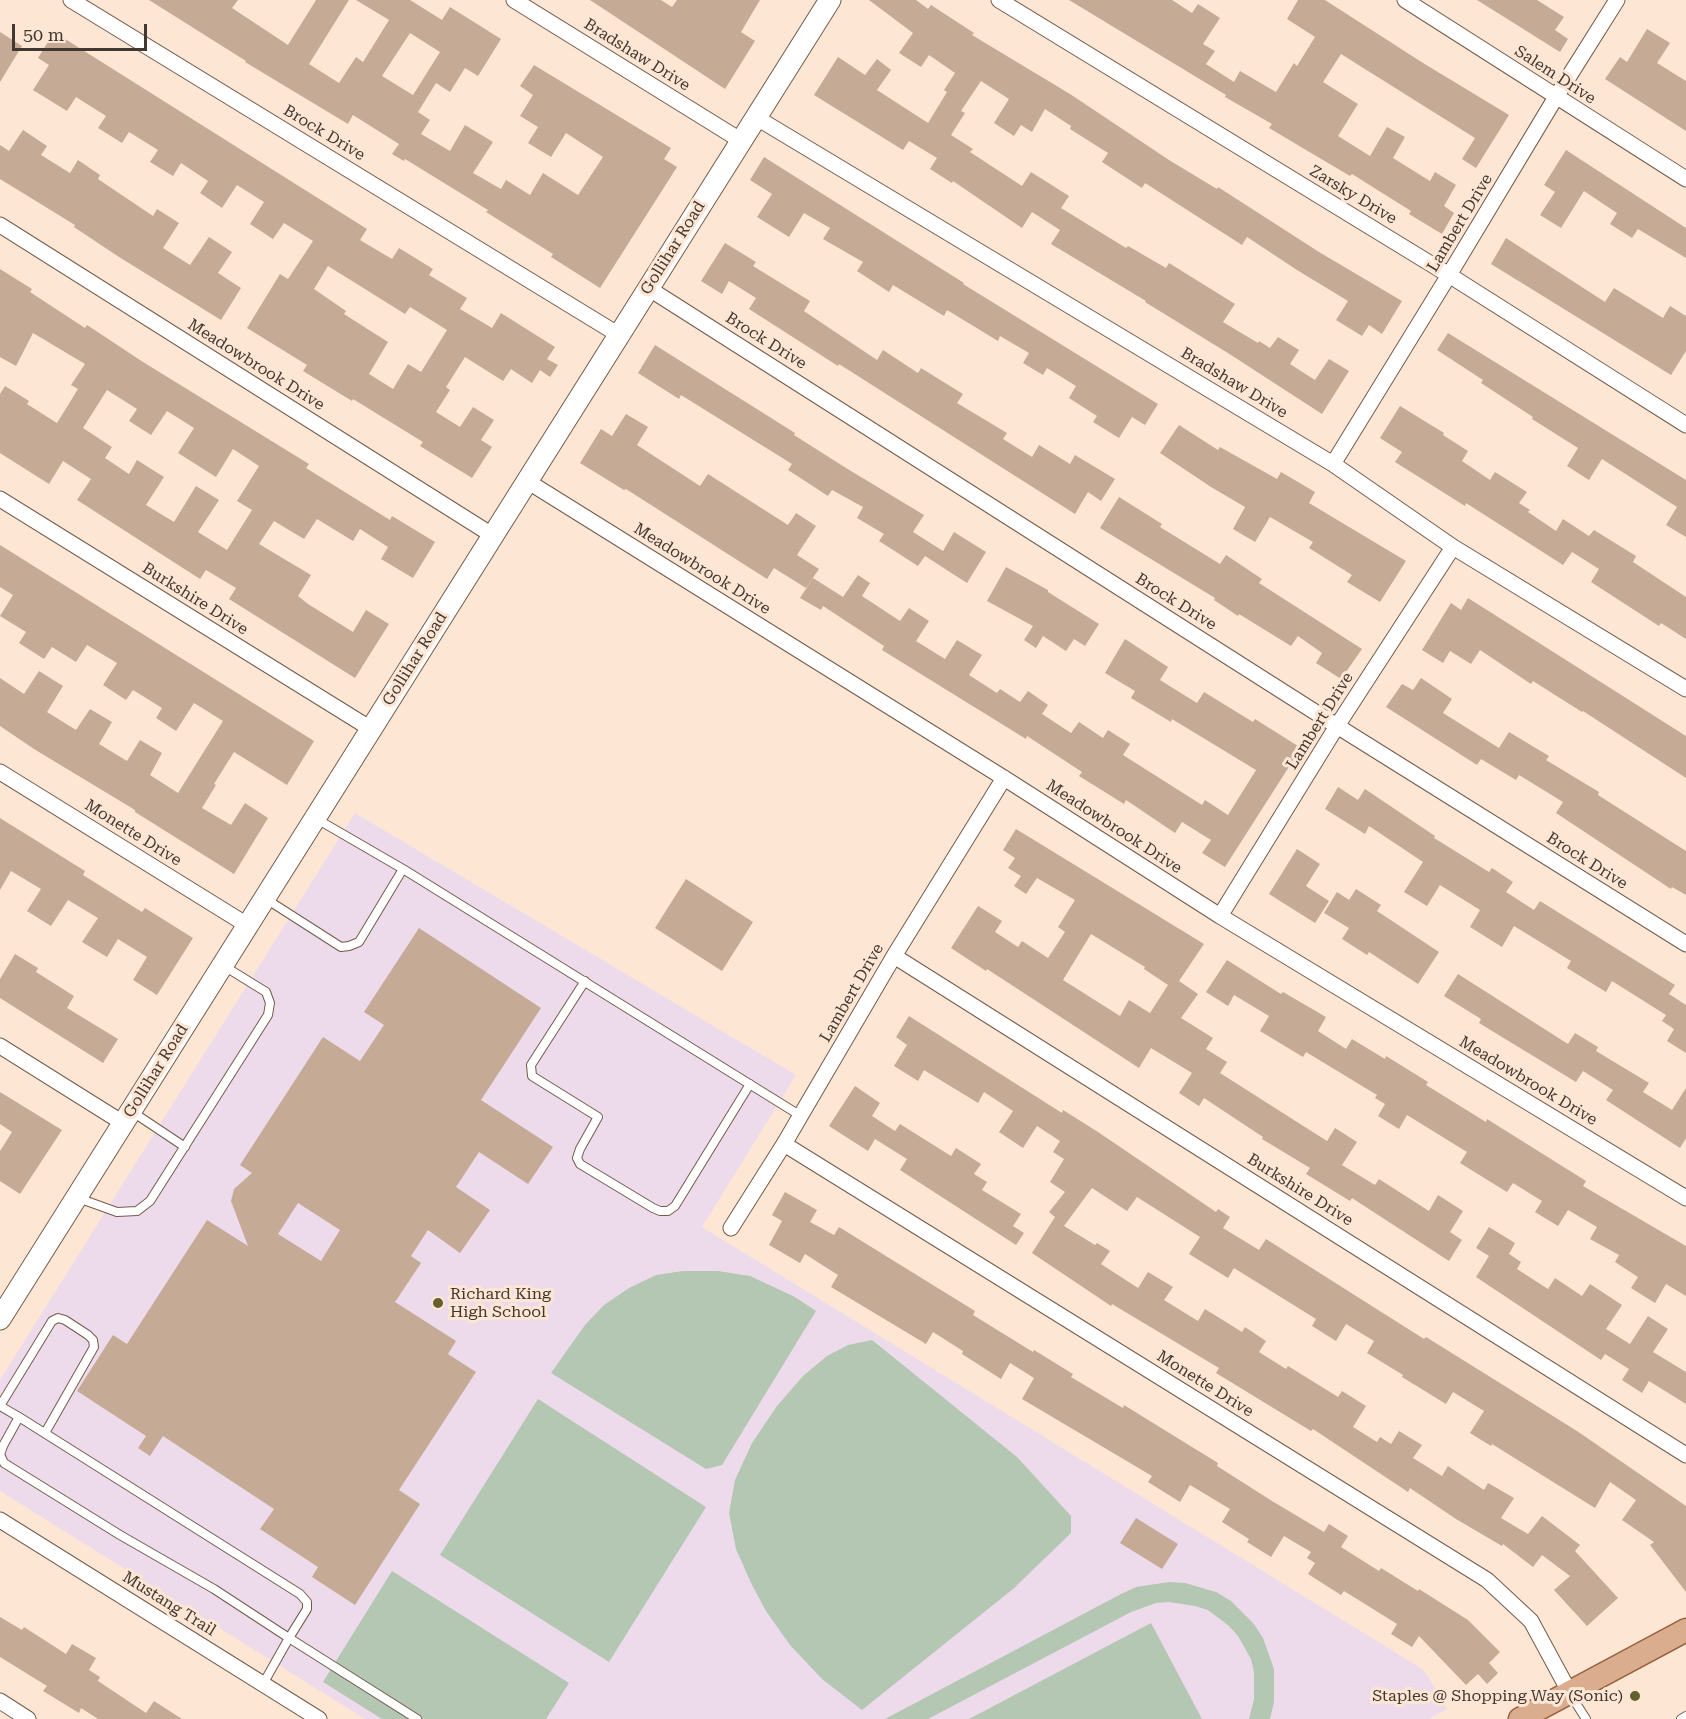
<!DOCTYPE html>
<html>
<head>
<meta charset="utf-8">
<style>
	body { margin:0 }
	#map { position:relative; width:1686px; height:1719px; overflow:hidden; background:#fee6d5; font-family:"Roboto Serif",serif }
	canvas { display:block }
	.scale { position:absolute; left:12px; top:24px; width:135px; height:27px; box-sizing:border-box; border:3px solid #433830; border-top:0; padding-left:8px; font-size:18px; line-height:21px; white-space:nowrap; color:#433830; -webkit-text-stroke:4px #fee6d5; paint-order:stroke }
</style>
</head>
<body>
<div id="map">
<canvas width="1686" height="1719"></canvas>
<div class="scale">50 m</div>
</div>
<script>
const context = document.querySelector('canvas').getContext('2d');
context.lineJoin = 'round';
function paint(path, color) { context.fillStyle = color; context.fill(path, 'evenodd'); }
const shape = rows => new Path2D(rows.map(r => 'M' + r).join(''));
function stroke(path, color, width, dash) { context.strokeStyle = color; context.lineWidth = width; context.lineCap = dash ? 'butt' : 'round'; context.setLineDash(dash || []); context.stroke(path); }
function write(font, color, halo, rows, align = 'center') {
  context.font = font + ' "Roboto Serif",serif'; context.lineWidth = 6; context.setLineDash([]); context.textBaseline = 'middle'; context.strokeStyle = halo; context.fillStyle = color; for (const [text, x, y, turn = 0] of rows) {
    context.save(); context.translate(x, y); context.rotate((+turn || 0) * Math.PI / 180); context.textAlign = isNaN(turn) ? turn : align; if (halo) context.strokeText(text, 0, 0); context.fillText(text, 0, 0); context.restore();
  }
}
const education = shape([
	[355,813,796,1075,702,1227,1424,1670,1447,1709,1429,1719,365,1719,0,1491,0,1380]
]);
const green = shape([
	[683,1271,718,1271,750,1276,795,1297,816,1311,722,1465,706,1469,551,1373,585,1325,604,1305,629,1288,656,1275],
	[872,1340,1017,1457,1071,1516,1071,1533,1013,1589,862,1710,822,1679,790,1645,766,1611,751,1583,736,1549,729,1513,735,1480,752,1443,777,1406,803,1376,827,1356,848,1345],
	[538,1399,706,1507,609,1662,440,1555],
	[392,1571,569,1683,546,1719,382,1719,323,1682],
	[1169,1582,1185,1583,1216,1592,1231,1601,1254,1624,1263,1638,1274,1669,1274,1702,1270,1719,1249,1719,1254,1699,1254,1672,1251,1659,1238,1636,1229,1626,1208,1610,1195,1606,1169,1602,1156,1603,1131,1612,928,1719,885,1719,1121,1594,1136,1587],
	[1151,1623,1202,1719,969,1719]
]);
const building = shape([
	[149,0,238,0,232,8,288,45,316,0,349,0,309,64,339,83,356,57,363,62,389,20,356,0,410,0,442,20,450,7,501,39,478,76,465,68,450,92,436,83,418,112,430,120,421,134,450,151,465,125,493,142,473,173,501,189,506,180,530,195,543,173,578,195,603,157,566,133,551,157,528,143,538,127,520,116,533,95,520,86,534,65,671,148,664,159,677,167,600,288,551,257,553,254,486,212,488,210,405,159,404,161,392,154,399,144,353,115,348,124,245,62,246,61],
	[410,33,440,52,413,95,382,76],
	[590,0,661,0,672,7,677,0,760,0,741,32,755,41,725,89],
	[869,0,916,0,928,9,931,5,974,33,972,35,1070,94,1169,160,1217,189,1218,187,1319,252,1402,301,1382,334,1369,325,1362,336,1336,320,1348,301,1297,270,1247,237,1242,245,1145,183,1142,188,1102,162,1108,153,1070,129,1071,126,1045,109,1032,132,1021,125,1014,136,994,123,1009,99,981,81,961,111,965,113,951,135,973,149,970,152,1022,186,1031,172,1069,196,1061,208,1126,248,1128,246,1166,268,1169,263,1235,304,1223,322,1258,343,1259,341,1270,348,1278,337,1299,350,1290,364,1315,380,1329,359,1349,371,1322,414,1231,355,1145,302,1146,301,1051,244,1060,230,1032,212,1022,228,953,181,952,183,930,169,937,158,909,141,903,150,814,95,838,57,865,75,877,59,891,70,877,90,928,123,947,92,944,90,955,73,929,55,921,67,899,53,913,33],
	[1069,0,1172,0,1192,13,1198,4,1220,18,1203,44,1215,51,1206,64,1234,82,1240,71,1276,92,1294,63,1297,66,1315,37,1287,19,1298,0,1325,0,1423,63,1509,115,1476,168,1462,159,1475,138,1341,54,1323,82,1358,104,1338,136,1370,156,1387,127,1405,137,1393,158,1430,181,1435,172,1456,185,1444,206,1454,213,1442,234,1409,214,1411,211,1352,174,1350,176,1269,128,1272,124,1225,97,1226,95],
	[1477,0,1537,0,1564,17,1555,30,1568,39,1560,52],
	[1647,29,1670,43,1657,63,1686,81,1686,131,1605,79,1620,57,1627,62],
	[0,32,22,46,0,82],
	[54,32,367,229,360,240,392,259,399,248,433,269,429,275,467,298,460,309,492,328,501,313,555,347,547,359,558,365,550,377,540,370,532,383,511,369,503,381,465,357,446,387,450,390,436,412,460,427,473,407,494,420,481,440,492,447,472,478,420,446,423,442,353,399,352,401,303,371,307,365,247,328,280,274,288,279,313,241,284,223,273,239,250,224,264,202,237,185,222,208,200,193,208,181,181,163,173,176,150,162,158,150,129,132,122,143,98,128,106,116,76,97,67,111,33,90,49,65,38,58],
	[328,266,405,314,410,307,447,330,421,372,408,364,393,389,369,374,388,342,344,314,346,311,314,289],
	[23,130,47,146,41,155,70,173,78,160,100,175,98,179,153,216,157,209,179,223,163,248,190,265,209,237,232,252,218,273,241,288,221,320,119,257,74,227,75,225,0,179,0,145,9,151],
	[1566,150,1686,228,1686,258,1638,229,1632,238,1610,224,1617,213,1584,191,1561,228,1540,215,1555,192,1544,185],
	[764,157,964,283,963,284,1158,404,1145,425,1132,417,1119,438,1093,422,1097,416,1069,398,1076,386,1047,368,1043,375,1023,363,1029,353,1000,336,998,341,947,310,944,316,893,285,889,292,857,271,863,262,823,239,830,228,804,213,789,237,757,217,772,194,750,180],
	[1506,238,1605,302,1614,288,1663,318,1670,306,1686,316,1686,351,1671,375,1491,264],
	[725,243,756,262,753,266,810,301,804,311,877,360,883,350,918,373,921,368,963,394,957,403,1007,433,1003,439,1032,457,1039,445,1070,464,1075,455,1115,479,1101,501,1088,492,1075,514,839,364,838,366,749,309,756,298,729,281,722,294,701,281],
	[0,269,32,289,30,292,85,328,87,325,143,362,309,464,306,468,390,520,392,516,435,542,413,578,381,559,388,547,360,529,353,541,317,519,304,539,274,521,259,544,311,575,298,596,308,604,353,632,366,610,389,624,355,678,229,599,236,588,206,570,200,579,77,500,91,479,63,461,49,484,0,453,0,394,5,386,29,401,27,404,57,423,78,389,71,385,85,364,33,333,16,366,0,357],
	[107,390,137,409,129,421,151,435,167,411,194,428,178,453,216,477,233,449,259,466,237,501,252,510,227,550,198,532,219,500,196,486,174,522,146,505,164,477,137,460,129,474,105,458,112,447,83,428],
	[1448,333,1686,480,1686,537,1666,525,1677,507,1602,459,1589,480,1567,466,1578,448,1532,419,1533,417,1481,383,1483,380,1437,350],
	[655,345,795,433,794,435,846,468,924,515,913,532,943,551,954,532,986,552,967,583,925,556,918,566,879,541,884,534,857,518,863,507,832,490,828,496,788,470,792,464,681,395,679,399,638,373],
	[1400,406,1444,433,1443,435,1468,451,1462,461,1490,480,1495,472,1527,492,1519,503,1530,510,1528,512,1556,531,1563,519,1589,536,1594,530,1636,556,1633,562,1686,597,1686,639,1661,623,1659,626,1591,582,1599,569,1572,552,1563,565,1466,503,1465,506,1395,462,1402,452,1380,438],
	[626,414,648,427,637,445,700,486,708,474,788,525,796,513,816,526,797,555,819,569,806,588,774,568,767,579,626,489,624,490,580,463,601,429,612,436],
	[1179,425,1218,450,1220,447,1277,479,1281,472,1315,492,1309,503,1406,561,1380,602,1347,582,1352,575,1309,548,1313,542,1270,517,1255,542,1233,529,1245,507,1211,487,1160,453],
	[1119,497,1162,524,1160,527,1220,564,1226,555,1262,579,1259,583,1362,649,1341,679,1316,663,1322,653,1298,636,1291,646,1239,614,1238,616,1214,600,1215,598,1100,528],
	[0,545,314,741,287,785,234,752,214,784,216,785,202,808,231,825,245,803,268,818,234,874,135,812,135,810,34,749,0,726,0,678,24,694,39,671,63,686,47,712,76,730,90,709,112,722,99,744,127,761,140,740,162,753,150,775,178,793,223,721,194,703,176,731,156,718,162,708,133,690,126,700,103,685,117,663,87,645,76,662,52,647,44,659,19,643,26,632,0,616,13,595,0,587],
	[1006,567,1048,590,1048,592,1099,624,1085,646,1074,639,1066,651,1043,636,1036,648,1024,640,1033,626,987,601],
	[858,575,870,583,862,596,900,621,909,608,929,621,916,641,945,659,957,640,982,655,969,675,997,693,1000,689,1020,702,1028,691,1048,705,1042,714,1071,733,1079,722,1103,738,1108,730,1130,744,1123,755,1202,805,1205,800,1228,815,1256,770,1172,719,1171,722,1131,698,1135,691,1105,673,1125,639,1168,667,1160,680,1197,703,1204,692,1253,722,1255,719,1301,748,1225,867,1202,853,1211,840,1182,822,1175,833,1126,800,1124,804,1079,776,1082,772,1027,736,1026,739,882,650,884,646,823,606,821,610,800,598,813,578,843,597],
	[1468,598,1686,736,1686,778,1583,711,1582,712,1533,681,1531,684,1480,650,1471,664,1450,651,1443,663,1422,650,1451,603,1461,610],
	[1421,678,1452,699,1443,713,1499,748,1509,732,1549,756,1546,760,1599,792,1598,795,1686,851,1686,895,1672,887,1671,889,1556,813,1563,802,1519,775,1516,780,1481,759,1477,765,1386,707,1402,684,1413,690],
	[1338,787,1358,800,1365,789,1435,836,1434,838,1489,872,1492,868,1513,882,1506,892,1534,910,1540,901,1675,985,1669,994,1686,1005,1686,1053,1667,1041,1674,1029,1662,1021,1666,1015,1612,981,1606,992,1567,968,1571,961,1514,926,1502,947,1470,927,1480,910,1440,885,1427,906,1404,892,1423,862,1369,826,1365,834,1325,809],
	[0,818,85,871,83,875,142,912,145,908,193,938,157,995,133,980,147,957,118,939,107,957,82,942,98,918,68,900,51,926,27,911,41,889,11,871,0,890],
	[1016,829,1204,944,1179,981,1198,994,1181,1018,1213,1038,1206,1049,1227,1062,1220,1073,1327,1141,1335,1128,1357,1142,1342,1165,1375,1185,1379,1179,1429,1211,1438,1195,1463,1211,1450,1232,1462,1240,1449,1261,1352,1198,1350,1201,1306,1174,1310,1168,1262,1139,1263,1137,1204,1098,1199,1106,1179,1093,1192,1073,1151,1048,1139,1068,987,969,986,971,951,948,978,906,1002,921,995,932,1018,947,1022,941,1048,958,1065,932,1058,927,1075,900,1037,878,1026,894,1014,886,1021,876,1008,868,1015,858,1003,850],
	[1091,934,1145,967,1144,969,1168,985,1150,1013,1129,1000,1120,1016,1063,980],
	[1297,849,1320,864,1306,886,1329,901,1315,923,1269,894],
	[686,879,753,922,722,971,655,928],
	[1356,889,1381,905,1377,911,1439,952,1418,984,1369,952,1367,955,1342,939,1349,928,1324,913,1337,892,1349,900],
	[419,928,541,1008,481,1100,553,1147,528,1184,479,1152,456,1187,490,1210,460,1253,428,1230,411,1256,421,1263,395,1302,456,1341,448,1354,476,1372,399,1490,420,1504,355,1605,312,1577,318,1567,260,1529,274,1509,163,1436,150,1456,138,1448,146,1436,77,1391,113,1335,127,1344,207,1220,248,1246,231,1201,234,1189,252,1173,240,1165,323,1037,360,1061,384,1025,364,1012],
	[298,1203,340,1230,321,1261,278,1234],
	[15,954,38,968,36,972,74,996,67,1008,118,1039,103,1063,0,998,0,979],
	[1227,960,1281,994,1283,992,1326,1017,1318,1031,1346,1049,1352,1039,1385,1059,1386,1056,1428,1082,1426,1085,1486,1122,1487,1119,1586,1181,1583,1186,1686,1246,1686,1296,1666,1284,1655,1303,1631,1288,1638,1277,1615,1262,1619,1255,1590,1239,1597,1227,1568,1210,1558,1226,1535,1212,1542,1201,1513,1183,1507,1192,1460,1163,1467,1152,1407,1115,1399,1129,1378,1116,1385,1104,1375,1098,1377,1095,1306,1052,1303,1057,1260,1031,1269,1016,1234,995,1228,1006,1206,992],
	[1458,974,1568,1044,1575,1033,1598,1047,1596,1051,1649,1083,1643,1092,1672,1110,1686,1088,1686,1138,1680,1148,1606,1100,1613,1090,1583,1071,1576,1082,1479,1023,1481,1019,1444,996],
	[909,1016,1062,1113,1063,1110,1098,1132,1216,1212,1218,1209,1230,1217,1223,1228,1259,1250,1266,1239,1424,1339,1426,1337,1577,1431,1686,1506,1686,1592,1650,1545,1654,1542,1622,1520,1636,1500,1610,1482,1595,1508,1492,1444,1491,1446,1470,1433,1484,1411,1453,1392,1446,1404,1402,1377,1403,1375,1367,1353,1374,1341,1346,1324,1336,1341,1312,1326,1316,1319,1234,1268,1228,1278,1189,1254,1200,1237,1137,1197,1127,1211,1092,1188,1064,1226,1095,1245,1097,1243,1110,1251,1101,1264,1138,1288,1148,1272,1173,1287,1164,1300,1198,1321,1205,1309,1242,1332,1245,1327,1266,1341,1259,1352,1286,1369,1288,1366,1338,1397,1342,1391,1366,1406,1353,1427,1377,1442,1380,1437,1391,1444,1399,1431,1422,1445,1413,1458,1442,1476,1448,1466,1484,1490,1488,1483,1514,1498,1501,1518,1528,1534,1542,1516,1580,1545,1575,1551,1618,1598,1587,1626,1554,1590,1570,1576,1542,1555,1533,1567,1503,1544,1502,1546,1456,1519,1410,1488,1408,1492,1313,1429,1311,1431,1216,1373,1219,1368,1112,1304,1111,1306,1032,1253,1055,1217,1049,1212,1065,1192,1050,1182,1064,1159,1053,1152,1060,1141,1037,1126,1023,1148,999,1132,1013,1111,984,1092,978,1103,924,1070,918,1081,894,1066,907,1045,896,1037],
	[855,1086,880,1103,872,1116,895,1131,900,1124,951,1156,956,1148,981,1164,974,1174,987,1182,982,1190,1021,1214,1013,1226,1024,1233,1016,1245,900,1170,907,1159,875,1139,868,1151,829,1126],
	[0,1092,62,1130,20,1194,0,1181,0,1151,12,1132,0,1124],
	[785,1192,817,1210,810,1222,834,1235,839,1227,975,1311,973,1315,1033,1352,1034,1350,1073,1374,1071,1377,1123,1408,1124,1405,1218,1463,1217,1466,1272,1501,1324,1532,1329,1524,1348,1536,1341,1547,1379,1571,1381,1568,1418,1591,1419,1589,1468,1620,1500,1652,1489,1663,1498,1673,1487,1684,1478,1674,1466,1685,1419,1636,1412,1647,1391,1634,1397,1624,1344,1591,1341,1595,1308,1574,1315,1563,1307,1558,1311,1552,1284,1536,1271,1557,1247,1542,1249,1539,1222,1522,1230,1509,1190,1485,1180,1502,1148,1482,1152,1476,1022,1399,1034,1378,1010,1363,1001,1379,962,1354,963,1351,933,1332,926,1344,831,1287,838,1275,805,1254,800,1263,769,1245,782,1221,772,1215],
	[1489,1227,1515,1243,1509,1254,1521,1262,1517,1269,1548,1289,1555,1278,1582,1296,1590,1284,1622,1305,1606,1329,1630,1344,1648,1316,1668,1329,1653,1352,1686,1372,1686,1404,1649,1381,1642,1393,1622,1380,1629,1369,1605,1354,1601,1360,1476,1277,1489,1256,1476,1248],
	[1136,1518,1178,1544,1162,1569,1120,1543],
	[0,1617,22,1630,24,1627,66,1654,72,1644,96,1658,89,1670,100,1677,98,1681,146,1713,154,1701,182,1719,98,1719,81,1708,79,1713,43,1691,47,1686,0,1657]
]);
const lane = shape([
	[403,869,801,1116],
	[266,899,341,947,349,946,359,942,403,869,315,818],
	[585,981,531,1065,532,1076,598,1117,580,1149,577,1158,580,1164,653,1208,660,1211,668,1211,675,1206,750,1084],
	[131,1111,185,1147],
	[78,1198,117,1212,137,1211,150,1201,268,1015,270,1003,266,992,224,966],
	[0,1406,19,1417,4,1444,0,1454,4,1463,120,1535,214,1589,289,1638,307,1609,307,1602,300,1594,19,1417],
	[0,1406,52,1321,58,1318,65,1320,88,1335,93,1340,94,1347,45,1433],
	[263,1684,289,1638,417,1719],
	[1570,1694,1586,1719],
	[1681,1719,1686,1716]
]);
const street = shape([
	[71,0,619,335],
	[514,0,740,140],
	[999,0,1449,275,1686,425],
	[1405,0,1686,179],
	[757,118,1333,464,1453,547,1686,689],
	[0,225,492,535],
	[648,288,1337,726,1686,944],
	[1333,464,1449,275,1556,97,1617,0],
	[527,481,1004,778,1220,916,1686,1198],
	[0,499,371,729],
	[0,772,247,925],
	[1220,916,1337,726,1453,547],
	[894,956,1686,1455],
	[0,1046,123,1123],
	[784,1144,1487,1580,1531,1621,1570,1693],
	[731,1228,784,1144,894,956,1004,778],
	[0,1520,319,1719],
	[0,1701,28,1719]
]);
const secondary = shape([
	[0,1319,830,0]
]);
const primary = shape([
	[1520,1719,1686,1630]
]);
const markers = [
	[438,1303,6,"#63602c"],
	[1635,1696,6,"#63602c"]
];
const streetNames = [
	["Bradshaw Drive",637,55,32],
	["Salem Drive",1555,75,33],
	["Brock Drive",324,133,31],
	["Zarsky Drive",1353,195,31],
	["Lambert Drive",1460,223,-59],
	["Gollihar Road",673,248,-58],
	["Brock Drive",766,341,32],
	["Meadowbrook Drive",256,365,32],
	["Bradshaw Drive",1234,383,31],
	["Meadowbrook Drive",702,569,32],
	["Burkshire Drive",195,599,32],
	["Brock Drive",1176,602,32],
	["Gollihar Road",415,659,-58],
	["Lambert Drive",1320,721,-58],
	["Meadowbrook Drive",1114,827,33],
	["Monette Drive",133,833,32],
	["Brock Drive",1587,861,32],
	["Lambert Drive",852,993,-60],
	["Gollihar Road",156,1071,-58],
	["Meadowbrook Drive",1528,1081,31],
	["Burkshire Drive",1300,1190,32],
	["Monette Drive",1205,1384,32],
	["Mustang Trail",169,1604,32]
];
const poiNames = [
	["Richard King",450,1294],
	["High School",450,1312],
	["Staples @ Shopping Way (Sonic)",1623,1696,"right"]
];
paint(education, '#eddbec');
paint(green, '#b3c7b2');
paint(building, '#c5aa95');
stroke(lane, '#745b49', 10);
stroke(street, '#745b49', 17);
stroke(secondary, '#745b49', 23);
stroke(primary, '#96603e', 25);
stroke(lane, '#fff', 8);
stroke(street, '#fff', 15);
stroke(secondary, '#fff', 21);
stroke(primary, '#dbad8f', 22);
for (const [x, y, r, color] of markers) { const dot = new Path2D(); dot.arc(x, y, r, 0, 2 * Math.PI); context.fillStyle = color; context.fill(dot); stroke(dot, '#fee6d5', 2); }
write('16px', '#433830', '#fee6d5', streetNames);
write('16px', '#433830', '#fee6d5', poiNames, 'left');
</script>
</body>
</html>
